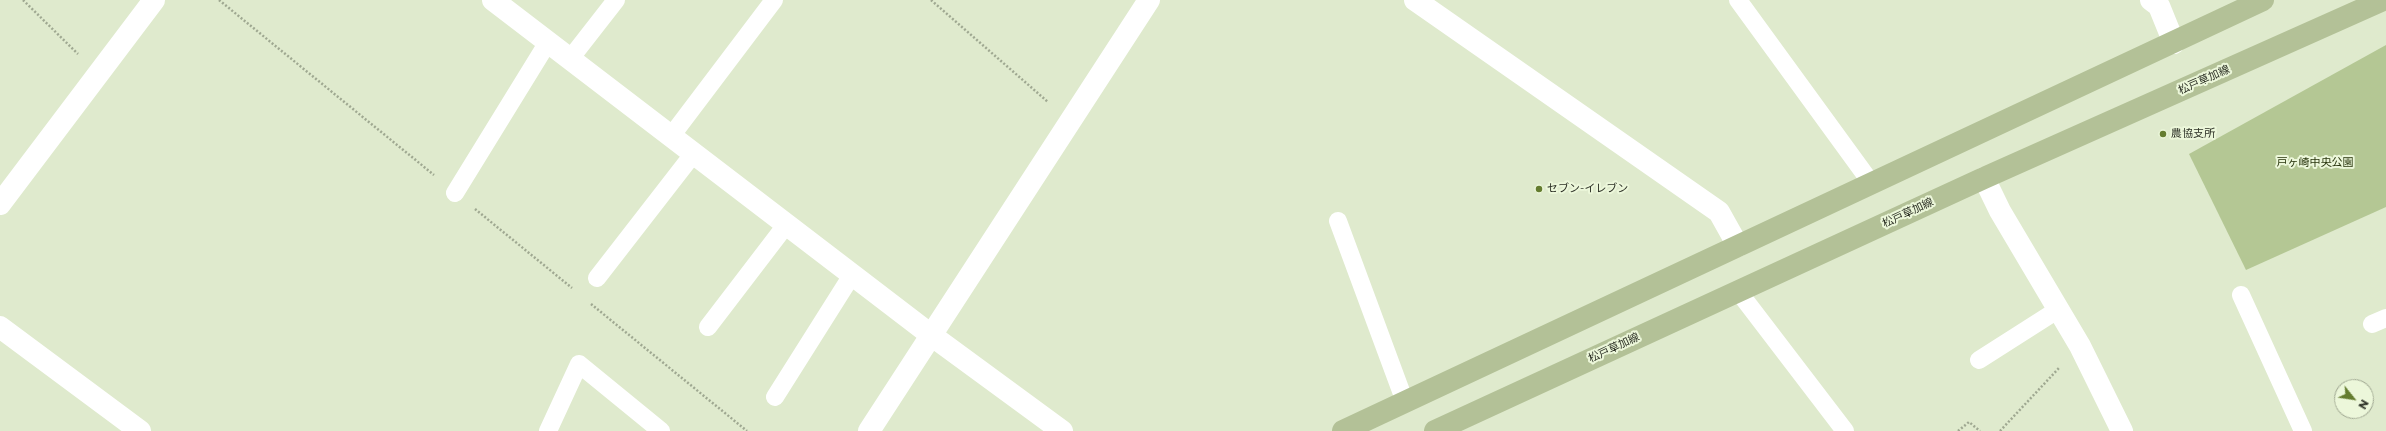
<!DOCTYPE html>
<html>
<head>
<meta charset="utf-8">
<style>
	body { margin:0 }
	#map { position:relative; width:2386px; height:431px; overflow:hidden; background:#dfeacd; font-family:Montserrat,sans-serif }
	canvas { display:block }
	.north { position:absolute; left:2334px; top:379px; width:40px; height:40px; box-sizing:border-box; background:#ecf7da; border:1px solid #a0a892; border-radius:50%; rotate:120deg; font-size:11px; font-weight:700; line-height:16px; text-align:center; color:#2d3126 }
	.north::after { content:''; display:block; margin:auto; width:14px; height:18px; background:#647c2f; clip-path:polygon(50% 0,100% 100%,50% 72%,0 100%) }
</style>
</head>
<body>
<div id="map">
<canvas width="2386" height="431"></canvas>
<div class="north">N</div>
</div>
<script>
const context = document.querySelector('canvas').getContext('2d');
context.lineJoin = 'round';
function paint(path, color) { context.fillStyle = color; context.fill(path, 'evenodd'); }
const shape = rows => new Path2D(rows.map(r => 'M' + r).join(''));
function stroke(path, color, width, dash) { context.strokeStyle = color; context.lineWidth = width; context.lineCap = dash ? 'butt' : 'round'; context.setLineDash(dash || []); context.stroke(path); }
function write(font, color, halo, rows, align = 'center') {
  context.font = font + ' Montserrat,"Noto Sans JP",sans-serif'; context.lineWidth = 4; context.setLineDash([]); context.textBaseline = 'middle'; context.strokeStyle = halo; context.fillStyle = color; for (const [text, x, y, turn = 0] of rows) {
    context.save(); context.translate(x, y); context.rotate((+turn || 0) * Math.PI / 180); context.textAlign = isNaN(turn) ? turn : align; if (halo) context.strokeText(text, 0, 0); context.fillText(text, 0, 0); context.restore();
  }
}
const green = shape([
	[2386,45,2386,207,2246,270,2189,154]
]);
const path = shape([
	[23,0,78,54],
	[219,0,434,175],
	[931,0,1048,102],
	[475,209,572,288],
	[591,304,747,431],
	[1958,431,1969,422,1980,431],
	[2000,431,2059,368]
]);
const lane = shape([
	[1738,0,1872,184],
	[570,59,616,0],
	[672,135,774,0],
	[455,193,548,42],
	[1338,221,1405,402],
	[597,278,694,153],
	[1738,291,1845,431],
	[2241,295,2303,431],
	[2372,324,2386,318],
	[708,327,786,225],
	[1979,360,2059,309],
	[775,397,852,275],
	[548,431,579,364,661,431]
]);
const street = shape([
	[1984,178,2000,211,2080,346,2122,431],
	[0,204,154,0],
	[869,431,1149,0]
]);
const secondary = shape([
	[493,0,931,335,1062,431],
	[1415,0,1719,212,1738,246],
	[2151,0,2159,6,2174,43],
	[0,327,140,431]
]);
const primary = shape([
	[1343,431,2263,0],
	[1435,431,1984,178,2383,0]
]);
const markers = [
	[2163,134,4,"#647c2f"],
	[1539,189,4,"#647c2f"]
];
const streetNames = [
	["松戸草加線",2204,80,-24],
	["松戸草加線",1908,213,-25],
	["松戸草加線",1614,348,-25]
];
const poiNames = [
	["農協支所",2171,134],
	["セブン-イレブン",1547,189]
];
const parkNames = [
	["戸ヶ崎中央公園",2315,163]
];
paint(green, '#b4c794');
stroke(path, '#9fa891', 2.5, [2, 2]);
stroke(lane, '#fff', 18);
stroke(street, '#fff', 22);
stroke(secondary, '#fff', 22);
stroke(primary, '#b3c197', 22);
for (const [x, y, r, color] of markers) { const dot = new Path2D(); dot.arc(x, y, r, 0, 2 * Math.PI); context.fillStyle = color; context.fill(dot); stroke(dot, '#ecf7da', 1.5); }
write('11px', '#2d3126', '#ecf7da', streetNames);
write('11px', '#2d3126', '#ecf7da', poiNames, 'left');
write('11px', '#28350d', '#ecf7da', parkNames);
</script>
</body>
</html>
